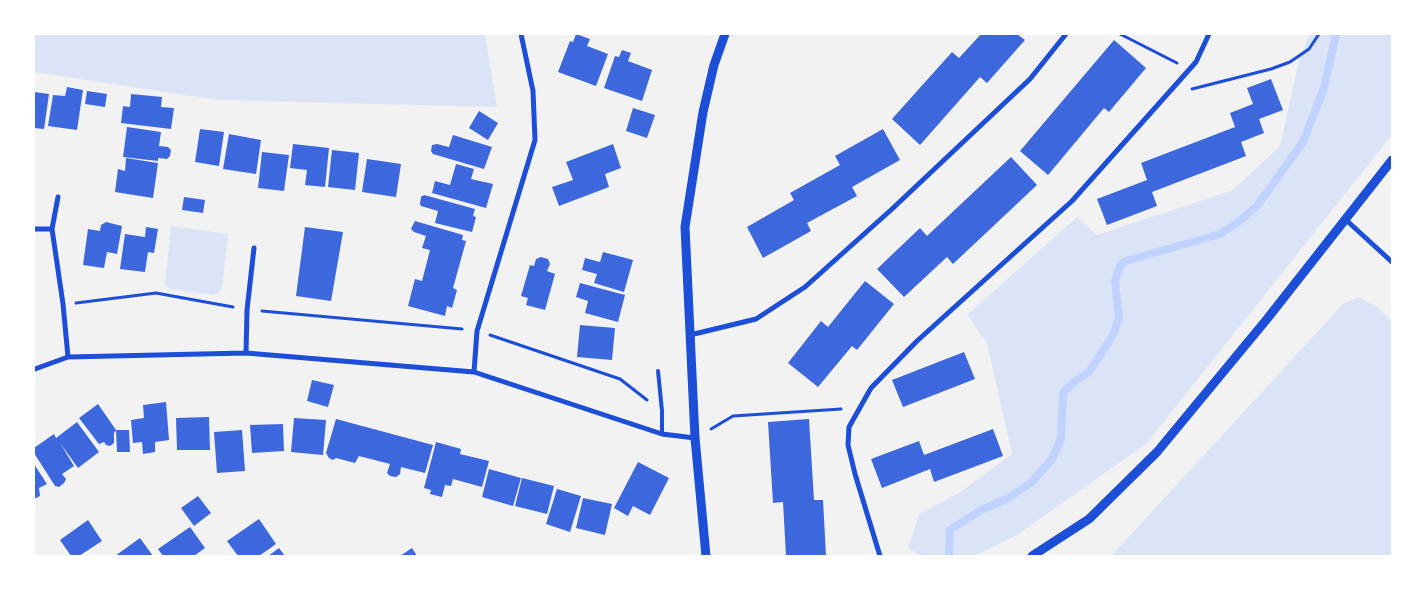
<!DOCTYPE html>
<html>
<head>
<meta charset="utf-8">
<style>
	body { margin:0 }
	#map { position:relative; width:1426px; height:590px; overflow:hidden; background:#f2f2f2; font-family:"PT Serif",serif }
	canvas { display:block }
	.frame { position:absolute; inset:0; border:35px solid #fff; pointer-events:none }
</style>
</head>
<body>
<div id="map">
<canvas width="1426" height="590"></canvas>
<div class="frame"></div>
</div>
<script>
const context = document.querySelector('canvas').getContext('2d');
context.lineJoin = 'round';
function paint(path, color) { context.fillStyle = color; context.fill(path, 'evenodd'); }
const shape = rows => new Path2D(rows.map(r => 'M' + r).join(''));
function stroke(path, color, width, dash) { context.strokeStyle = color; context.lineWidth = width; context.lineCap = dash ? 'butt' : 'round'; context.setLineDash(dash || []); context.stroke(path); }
const green = shape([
	[34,34,485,34,497,107,218,100,34,72],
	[1309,34,1392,34,1392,135,1146,444,1017,535,975,556,919,556,908,547,919,514,959,493,1012,454,987,343,967,315,1077,217,1097,235,1233,190,1280,146,1298,65],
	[171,226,228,234,222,288,218,293,213,295,170,289,165,284],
	[1358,297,1377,307,1392,322,1392,556,1111,556,1343,304]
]);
const stream = shape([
	[949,556,950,530,981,510,1006,499,1031,483,1052,459,1061,439,1063,393,1074,382,1089,372,1113,335,1119,318,1115,281,1121,264,1126,261,1220,234,1238,222,1257,206,1303,142,1324,88,1336,34]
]);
const building = shape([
	[576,34,590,39,587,46,608,54,596,86,558,72,570,41,573,42],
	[981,34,1017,34,1025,40,987,83,980,77,920,145,892,119,952,52,959,58],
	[1114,40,1146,68,1109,112,1104,108,1048,175,1020,151],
	[622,50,631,53,628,61,652,70,642,101,604,88,615,56,619,57],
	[1271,79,1283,110,1259,119,1264,133,1241,142,1246,156,1152,192,1157,206,1107,225,1097,199,1147,180,1141,163,1235,127,1230,113,1253,104,1247,88],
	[67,87,83,90,77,130,48,126,53,95,65,96],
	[87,91,107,94,105,107,85,104],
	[34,92,49,94,44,129,34,128],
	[131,94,162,97,161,107,174,108,171,129,121,123,123,106,130,107],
	[633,108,655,115,647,138,626,131],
	[479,111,498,123,488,140,469,128],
	[127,127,161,132,159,146,168,147,171,150,170,156,167,159,158,158,158,161,123,157],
	[200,129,224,132,219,166,195,162],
	[883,129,900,160,852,187,857,196,807,223,811,231,763,258,747,227,794,200,790,193,840,165,835,156],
	[229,134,261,140,256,174,223,169],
	[453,135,492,147,484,169,433,154,431,151,432,145,437,144,449,147],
	[293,144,329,148,325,187,305,185,307,170,290,168],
	[613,144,621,168,605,174,609,187,559,206,552,187,573,180,566,162],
	[332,150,359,153,355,190,328,187],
	[262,152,289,155,284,191,258,188],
	[1011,157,1037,185,953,264,947,257,904,297,877,269,920,228,927,236],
	[126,158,158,163,153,198,115,192,118,169,125,171],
	[367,159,401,164,396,197,362,192],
	[456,164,474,169,471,179,493,184,486,208,432,193,435,181,450,185],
	[424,195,475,209,473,216,476,217,472,232,435,223,438,211,421,206,420,204,421,197],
	[184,197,205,200,203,213,182,210],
	[415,221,463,235,462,240,466,241,453,288,457,290,452,308,447,306,445,316,408,306,415,279,422,281,430,250,422,248,426,236,414,232,411,229],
	[106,222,122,226,117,254,107,252,104,268,83,265,88,229,100,231,101,225],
	[146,227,158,229,154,253,148,252,145,272,120,269,125,234,145,237],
	[305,227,343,232,331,301,296,296],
	[603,252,633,260,624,292,594,283,597,274,582,270,585,258,600,262],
	[541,257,548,259,550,264,547,271,555,274,545,310,526,305,528,298,521,296,530,265,534,266,536,259],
	[865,281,894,304,857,350,852,346,818,387,788,363,821,321,828,327],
	[580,283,625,295,618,322,585,313,588,301,576,297],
	[580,325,615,328,612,360,577,357],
	[964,352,975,379,903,407,892,380],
	[312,380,334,385,328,407,307,401],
	[166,402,169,440,155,442,155,452,143,454,142,442,133,443,131,420,144,418,143,405],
	[98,404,116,430,129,430,130,452,117,452,116,430,114,433,114,443,110,446,106,445,104,442,99,444,79,418],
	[209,417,210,450,177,450,176,418],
	[294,418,326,420,323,455,291,452],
	[336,419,433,445,425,473,401,467,400,474,396,477,390,476,387,473,390,464,359,456,355,463,336,458,333,460,329,458,326,453],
	[809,419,814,500,823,500,826,556,786,556,783,502,773,503,768,422],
	[77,422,99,452,78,468,60,443,74,466,62,474,66,479,64,483,59,487,55,486,34,453,34,448,54,434,56,438],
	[283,424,284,451,252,453,250,425],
	[993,429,1003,456,934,482,930,469,882,488,871,459,919,441,924,455],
	[242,430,245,471,217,473,214,432],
	[436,442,461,449,460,454,489,461,482,487,453,479,451,486,445,485,442,497,430,494,431,490,424,488],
	[638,462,669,478,650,515,633,506,628,516,614,508],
	[34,464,47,484,39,488,40,496,34,499],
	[489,469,521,478,513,506,482,497],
	[522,478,554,486,547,514,515,506],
	[557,489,581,496,570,532,546,524],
	[198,496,211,513,194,526,181,508],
	[583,498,612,504,605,535,576,528],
	[259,519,276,544,259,556,238,556,227,541],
	[88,520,102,541,79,556,71,556,60,540],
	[190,527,205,548,194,556,163,556,158,549],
	[140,538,153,556,115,556],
	[279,548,285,556,268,556],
	[412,548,417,556,400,556]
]);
const path = shape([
	[1120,34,1177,63],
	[1192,89,1271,69,1290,62,1309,49,1319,34],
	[76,303,156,293,233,307],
	[262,311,462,329],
	[490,335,620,379,647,400],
	[711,429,733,416,841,409]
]);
const service = shape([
	[658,371,662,411,662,434]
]);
const minor = shape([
	[58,197,52,229,63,304,68,357],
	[1345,219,1392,262],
	[34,229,52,229],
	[690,335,756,319,805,287,892,209,1030,79,1066,34],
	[246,353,247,310,254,248],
	[35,369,68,357,246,353,474,372,662,434,695,438],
	[474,372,477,331,535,140,533,91,521,34],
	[880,556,855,474,848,445,849,427,871,388,917,341,1072,201,1196,62,1209,34]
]);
const tertiary = shape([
	[706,556,695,438,685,227,703,112,714,65,725,34],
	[1032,556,1089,519,1157,452,1267,319,1392,160]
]);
paint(green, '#dbe4f7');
stroke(stream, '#bfd3fe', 8);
paint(building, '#3d67dc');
stroke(path, '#1d4ed8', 3);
stroke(service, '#1d4ed8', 4);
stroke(minor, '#1d4ed8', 5);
stroke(tertiary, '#1d4ed8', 9);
</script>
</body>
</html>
